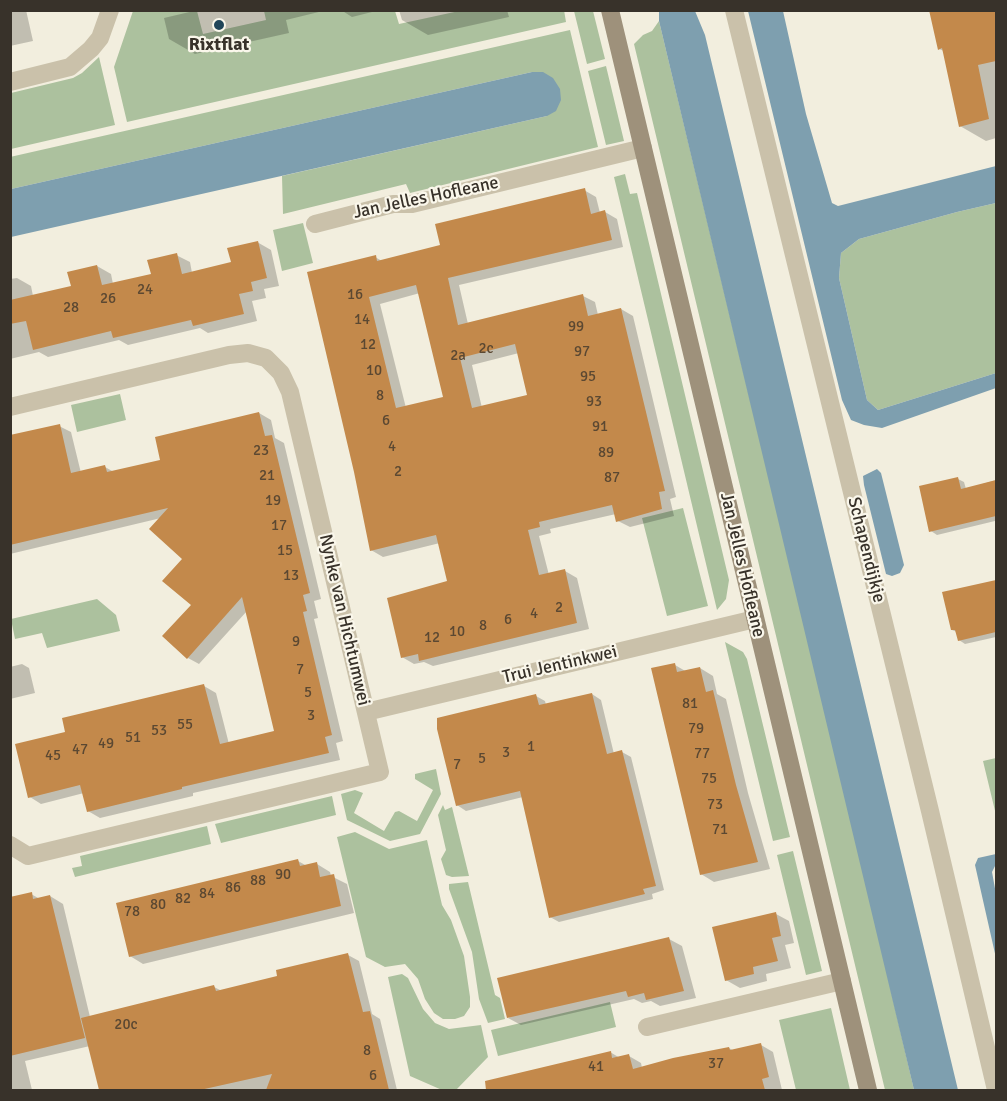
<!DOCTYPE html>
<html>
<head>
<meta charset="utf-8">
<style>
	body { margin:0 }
	#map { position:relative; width:1007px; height:1101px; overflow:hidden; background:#f2eede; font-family:Signika,sans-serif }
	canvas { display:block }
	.frame { position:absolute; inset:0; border:12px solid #38322a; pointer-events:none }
</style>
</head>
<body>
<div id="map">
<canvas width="1007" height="1101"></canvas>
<div class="frame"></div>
</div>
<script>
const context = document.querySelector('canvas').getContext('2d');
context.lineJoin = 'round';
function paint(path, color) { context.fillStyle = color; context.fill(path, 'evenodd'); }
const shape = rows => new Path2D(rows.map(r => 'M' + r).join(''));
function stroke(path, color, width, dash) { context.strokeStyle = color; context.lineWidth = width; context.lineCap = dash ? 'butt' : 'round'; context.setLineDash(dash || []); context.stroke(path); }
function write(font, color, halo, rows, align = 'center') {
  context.font = font + ' Signika,sans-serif'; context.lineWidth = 4.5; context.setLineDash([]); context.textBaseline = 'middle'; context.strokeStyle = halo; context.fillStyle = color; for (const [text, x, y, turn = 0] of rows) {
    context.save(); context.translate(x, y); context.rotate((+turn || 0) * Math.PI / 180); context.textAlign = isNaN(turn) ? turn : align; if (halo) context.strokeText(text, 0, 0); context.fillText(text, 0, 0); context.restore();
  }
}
const green = shape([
	[264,11,395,11,399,24,459,11,564,10,566,22,127,122,114,67,133,11,197,11,203,34,266,20],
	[574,11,593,11,605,59,587,64],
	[659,21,860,857,914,1090,885,1090,634,44,643,35,652,31],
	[570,30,598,147,410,193,406,184,283,214,282,176,547,116,532,72,11,189,10,157],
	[99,57,115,125,11,149,11,93,73,78,82,73],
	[606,66,624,141,606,145,588,71],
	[625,174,630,194,637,193,729,580,726,599,717,610,614,177],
	[996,203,996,373,878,410,867,400,839,278,841,253,859,239,957,212],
	[303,223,313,263,282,271,273,230],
	[120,394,126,420,77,432,71,405],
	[683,508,708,606,667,616,642,518],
	[97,599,116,615,120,631,47,648,42,633,15,639,11,619],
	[725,642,743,652,747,659,790,837,773,841],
	[996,758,996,815,983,761],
	[436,769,441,794,420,834,390,841,347,820,341,794,355,790,363,793,354,813,384,831,395,812,399,811,417,821,433,790,415,779,415,774],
	[332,796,336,815,221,843,215,824],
	[443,805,445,810,452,807,469,876,452,877,446,875,441,859,446,850,438,815],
	[207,826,211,844,75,877,72,868,82,866,80,856],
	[355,832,389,849,427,840,442,905,451,920,464,956,470,997,470,1007,464,1016,455,1019,443,1019,434,1013,425,999,418,979,405,964,385,967,366,957,337,837],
	[793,851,822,971,806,975,777,855],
	[468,882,495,995,500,998,505,1019,488,1023,479,999,472,952,449,889,449,884],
	[402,974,408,978,423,1009,435,1023,449,1029,481,1025,488,1057,456,1090,442,1090,410,1076,388,977],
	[610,1002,616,1027,498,1056,491,1030],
	[831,1008,850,1090,796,1090,779,1020]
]);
const water = shape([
	[659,11,695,11,705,35,958,1090,914,1090,659,21],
	[748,11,783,11,806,114,832,203,838,206,996,166,996,203,957,212,859,239,841,253,839,278,867,400,878,410,996,373,996,388,882,428,864,425,851,420,842,400],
	[532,72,543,72,553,78,560,89,561,100,556,111,547,116,11,237,11,189],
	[877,469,881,473,904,565,900,573,892,576,886,574,864,485,863,476],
	[996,854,996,864,992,872,996,894,996,958,975,865,978,858]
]);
const shadow = shape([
	[10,10,26,10,33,41,10,46],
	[198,10,327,10,286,20,289,33,195,54,169,39,164,18],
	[341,10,380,10,352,17],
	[399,10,507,10,509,17,428,35,402,20],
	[930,10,996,10,996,138,986,141,960,126,944,51,939,49],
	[584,190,596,197,600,213,605,212,617,219,623,247,459,285,468,324,583,296,595,302,598,315,621,309,633,316,676,497,670,499,674,516,630,527,618,521,616,514,550,529,551,533,539,536,549,575,565,571,577,578,589,629,433,666,424,662,414,664,402,657,449,583,440,543,383,557,371,550,356,471,308,273,375,257,382,261,442,246],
	[420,293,445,398,406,408,380,304],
	[519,353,529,396,482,408,472,365],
	[257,242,271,250,279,286,264,289,266,298,252,301,257,321,208,333,200,328,128,345,119,340,48,357,39,352,10,359,10,279,17,278,31,286,33,296,72,287,97,266,111,274,113,284,152,275,176,255,190,262,192,273,232,263],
	[259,413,271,420,275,438,284,443,321,599,314,601,318,618,314,619,343,741,336,743,340,760,193,793,193,796,100,818,88,811,84,793,41,804,30,797,67,733,204,686,216,693,229,744,275,732,247,611,199,664,188,658,193,605,184,559,161,518,10,554,10,437,59,426,71,432,81,473,105,467,114,472,162,461],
	[958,479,964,482,966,489,996,480,996,527,995,521,937,535,931,531],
	[996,582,996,637,965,644,959,640,957,632,952,630,944,594],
	[22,664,29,668,35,693,10,699,10,667],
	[675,665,687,672,700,668,713,676,717,694,726,699,748,793,770,869,714,882,701,874],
	[592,694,601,700,614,754,622,752,631,757,664,890,652,894,653,899,559,922,550,917,523,797,466,811,457,805,536,696,545,701,546,705],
	[298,861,307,866,317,864,330,872,331,876,347,884,354,913,143,964,130,956],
	[31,894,40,899,50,896,63,904,90,1017,214,987,222,991,279,978,348,955,359,961,372,1014,380,1019,397,1090,101,1090,90,1046,25,1061,32,1090,10,1090,10,1006],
	[776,914,789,921,794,943,785,945,791,968,766,974,767,981,740,988,726,980],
	[669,939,682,946,696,998,660,1006,651,1001,642,1003,634,999,521,1025,508,1018],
	[761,1045,773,1052,782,1090,482,1090,610,1052,620,1058,629,1056,641,1063,642,1068,729,1048,734,1051]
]);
const building = shape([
	[929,10,996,10,996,61,978,65,989,119,959,127,942,48,938,50],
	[585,188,591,214,605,210,612,240,448,278,458,325,583,294,588,316,621,308,665,491,659,492,662,509,616,522,612,505,539,522,540,527,528,530,539,575,565,569,577,623,419,661,418,654,401,658,387,598,447,581,436,535,370,551,354,472,307,272,376,255,377,261,440,245,435,224],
	[416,285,443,397,396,408,369,297],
	[515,344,527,395,472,408,460,358],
	[258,241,267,278,251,282,253,291,239,294,244,314,193,326,191,320,113,338,111,331,33,350,26,321,10,324,10,300,71,286,67,272,97,265,102,285,151,274,147,260,177,253,182,274,231,262,227,248],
	[259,412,265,436,272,435,310,593,303,595,307,611,303,612,332,735,325,737,329,753,182,787,182,789,87,812,80,785,28,798,15,744,65,732,62,718,204,684,220,744,274,731,242,597,187,659,162,636,191,605,162,581,182,559,149,529,168,508,10,545,10,435,60,424,71,473,105,465,107,472,160,460,155,437],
	[958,477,961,489,996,480,996,516,929,532,919,486],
	[996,580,996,632,958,641,955,630,951,630,942,592],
	[675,663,677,672,700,667,706,692,713,690,736,785,758,862,700,875,651,668],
	[592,693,607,754,622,750,656,886,643,889,645,894,549,918,520,791,456,806,437,729,437,718,536,694,539,705],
	[298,859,300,866,317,862,320,877,334,874,341,906,129,957,116,903],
	[32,892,33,899,50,895,85,1038,10,1056,10,897],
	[776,912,781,936,772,938,778,961,753,967,754,974,725,981,712,927],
	[669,937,684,991,646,1000,644,993,628,997,626,991,507,1018,497,978],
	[348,953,363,1012,370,1011,389,1090,266,1090,272,1074,200,1090,99,1090,81,1018,214,985,216,991,277,976,276,970],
	[761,1043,769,1077,762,1079,765,1090,486,1090,485,1081,611,1051,612,1058,629,1054,633,1069,673,1058,729,1047,730,1050]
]);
const street = shape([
	[734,10,930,811,996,1090],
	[10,82,70,67,91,49,100,38,110,10],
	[315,224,393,204,412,204,643,148],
	[10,407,229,355,248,353,266,358,281,373,290,392,380,772,28,856,10,845],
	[366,712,755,619],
	[647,1027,842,981]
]);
const secondary = shape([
	[610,10,868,1090]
]);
const markers = [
	[219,25,6,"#204559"]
];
const numberNames = [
	["24",145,290],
	["16",355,295],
	["26",108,299],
	["28",71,308],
	["14",362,320],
	["99",576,327],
	["12",368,345],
	["2c",486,349],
	["97",582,352],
	["2a",458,356],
	["10",374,371],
	["95",588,377],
	["8",380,396],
	["93",594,402],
	["6",386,421],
	["91",600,427],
	["4",392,447],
	["23",261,451],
	["89",606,453],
	["2",398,472],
	["21",267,476],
	["87",612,478],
	["19",273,501],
	["17",279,526],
	["15",285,551],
	["13",291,576],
	["2",559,608],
	["4",534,614],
	["6",508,620],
	["8",483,626],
	["10",457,632],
	["12",432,638],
	["9",296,642],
	["7",300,670],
	["5",308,693],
	["81",690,704],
	["3",311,716],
	["55",185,725],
	["79",696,729],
	["53",159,731],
	["51",133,738],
	["49",106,744],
	["1",531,747],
	["47",80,750],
	["3",506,753],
	["77",702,754],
	["45",53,756],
	["5",482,759],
	["7",457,765],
	["75",709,779],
	["73",715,805],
	["71",720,830],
	["90",283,875],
	["88",258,881],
	["86",233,888],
	["84",207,894],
	["82",183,899],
	["80",158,905],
	["78",132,912],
	["20c",126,1025],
	["8",367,1051],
	["37",716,1064],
	["41",596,1067],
	["6",373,1076]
];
const poiNames = [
	["Rixtflat",219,45]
];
const streetNames = [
	["Jan Jelles Hofleane",426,198,-12],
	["Schapendijkje",866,550,76],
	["Jan Jelles Hofleane",742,565,77],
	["Nynke van Hichtumwei",344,620,77],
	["Trui Jentinkwei",560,665,-13]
];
paint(green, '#acc19e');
paint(water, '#7e9faf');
paint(shadow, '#0003');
paint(building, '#c3894b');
stroke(street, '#cac1aa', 18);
stroke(secondary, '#9e917b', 18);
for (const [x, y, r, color] of markers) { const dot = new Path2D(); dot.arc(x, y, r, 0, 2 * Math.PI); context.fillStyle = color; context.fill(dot); stroke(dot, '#faf7eb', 2); }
write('15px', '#5b4832', null, numberNames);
write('bold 18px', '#38322a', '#faf7eb', poiNames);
write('18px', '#38322a', '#faf7eb', streetNames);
</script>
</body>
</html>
